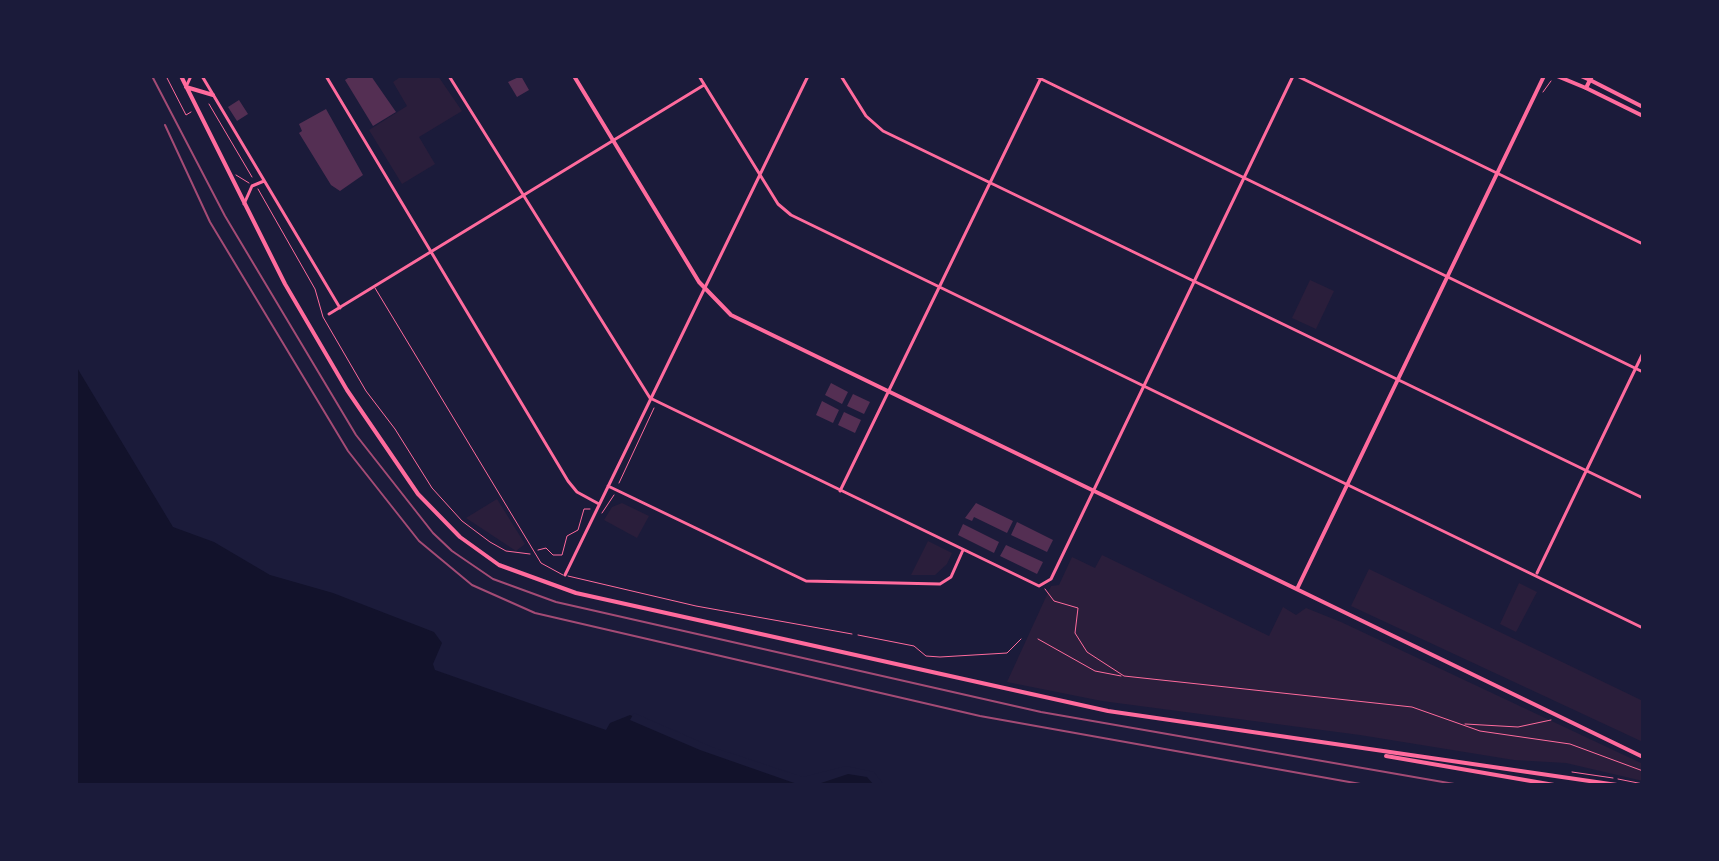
<!DOCTYPE html>
<html>
<head>
<meta charset="utf-8">
<style>
	body { margin:0 }
	#map { position:relative; width:1719px; height:861px; overflow:hidden; background:#1b1b3a; font-family:"Space Grotesk",sans-serif }
	canvas { display:block }
	.frame { position:absolute; inset:0; border:78px solid #1b1b3a; pointer-events:none }
</style>
</head>
<body>
<div id="map">
<canvas width="1719" height="861"></canvas>
<div class="frame"></div>
</div>
<script>
const context = document.querySelector('canvas').getContext('2d');
context.lineJoin = 'round';
function paint(path, color) { context.fillStyle = color; context.fill(path, 'evenodd'); }
const shape = rows => new Path2D(rows.map(r => 'M' + r).join(''));
function stroke(path, color, width, dash) { context.strokeStyle = color; context.lineWidth = width; context.lineCap = dash ? 'butt' : 'round'; context.setLineDash(dash || []); context.stroke(path); }
const green = shape([
	[402,76,438,76,462,111,419,137,435,164,402,184,369,130,407,106,393,82],
	[1310,280,1334,291,1316,329,1292,318],
	[497,499,525,544,516,551,466,518],
	[622,503,649,516,637,538,604,520,612,507],
	[928,541,952,553,947,564,935,575,911,575],
	[1102,555,1269,636,1283,607,1296,615,1306,608,1341,622,1643,764,1643,781,1566,763,1514,760,1360,735,1102,701,1007,682,1051,586,1059,585,1072,557,1095,568],
	[1369,569,1643,701,1643,742,1351,606],
	[1519,583,1537,592,1516,632,1500,624]
]);
const water = shape([
	[76,366,173,527,214,542,270,575,333,593,434,632,442,643,433,664,435,670,606,730,610,723,630,715,716,753,803,780,839,770,870,774,880,785,76,785]
]);
const pier = shape([
	[634,713,712,747,803,777,846,766,874,772,884,785,874,785,867,777,848,774,815,785,800,785,700,750,630,720]
]);
const building = shape([
	[351,76,371,76,396,112,373,126,345,80],
	[521,76,529,90,517,97,508,82],
	[239,100,248,114,237,121,228,107],
	[326,109,363,175,340,191,331,185,299,133,302,131,299,124],
	[831,383,848,392,842,404,825,395],
	[853,394,870,402,864,414,847,406],
	[822,401,839,410,833,423,816,415],
	[844,412,861,420,855,433,838,425],
	[976,503,1013,521,1007,533,974,517,972,521,965,518],
	[1017,522,1053,540,1047,552,1011,535],
	[963,524,999,542,994,553,958,535],
	[1006,545,1043,562,1037,574,1000,556]
]);
const path = shape([
	[166,76,186,115,191,112],
	[1543,92,1551,81],
	[209,104,252,177],
	[236,175,249,183],
	[258,189,315,289,323,317,366,391,395,429,432,488,462,521,490,542,506,551,530,554],
	[619,483,654,408],
	[602,513,614,495],
	[538,550,546,548,553,555,562,555,567,536,578,530,584,509,590,509],
	[1045,589,1054,601,1078,608,1075,633,1087,652,1124,676,1412,707,1480,731,1570,744,1643,771],
	[858,635,914,646,926,656,940,657,1007,653,1021,639],
	[1038,639,1095,671,1121,676],
	[1465,724,1518,727,1551,720],
	[1572,772,1613,778],
	[1618,779,1643,784]
]);
const service = shape([
	[375,288,541,563,563,575],
	[568,576,696,606,852,634]
]);
const minor = shape([
	[202,76,340,308],
	[326,76,568,481,577,492,599,504],
	[449,76,650,398,1039,586,1051,579,1293,76],
	[699,76,778,204,791,215,1643,628],
	[841,76,866,116,883,131,1643,498],
	[1035,76,1643,372],
	[1297,76,1643,244],
	[186,87,191,76],
	[244,204,252,186,264,181],
	[329,314,704,85],
	[608,486,806,581,940,584,951,577,963,550],
	[840,491,1042,76],
	[1537,573,1643,353],
	[565,575,808,76]
]);
const tertiary = shape([
	[574,76,699,282,731,315,1643,757],
	[1557,76,1586,88],
	[1581,76,1590,80],
	[1297,589,1544,76]
]);
const secondary = shape([
	[181,76,285,284,347,390,418,494,460,537,499,565,576,593,1108,711,1617,785],
	[1592,76,1586,88,1643,116],
	[1590,80,1643,107],
	[186,87,213,95],
	[1386,756,1554,785]
]);
const rail = shape([
	[152,76,225,216,356,435,433,533,452,551,493,579,556,602,1041,712,1460,785],
	[165,125,210,222,348,451,419,541,472,585,535,613,980,716,1366,785]
]);
paint(green, '#2a1e3b');
paint(water, '#12122b');
paint(pier, '#1b1b3a');
paint(building, '#542f53');
stroke(path, '#ff6b9d', 1);
stroke(service, '#ff6b9d', 1);
stroke(minor, '#ff6b9d', 3);
stroke(tertiary, '#ff6b9d', 4);
stroke(secondary, '#ff6b9d', 4);
stroke(rail, '#a44b75', 2);
</script>
</body>
</html>
